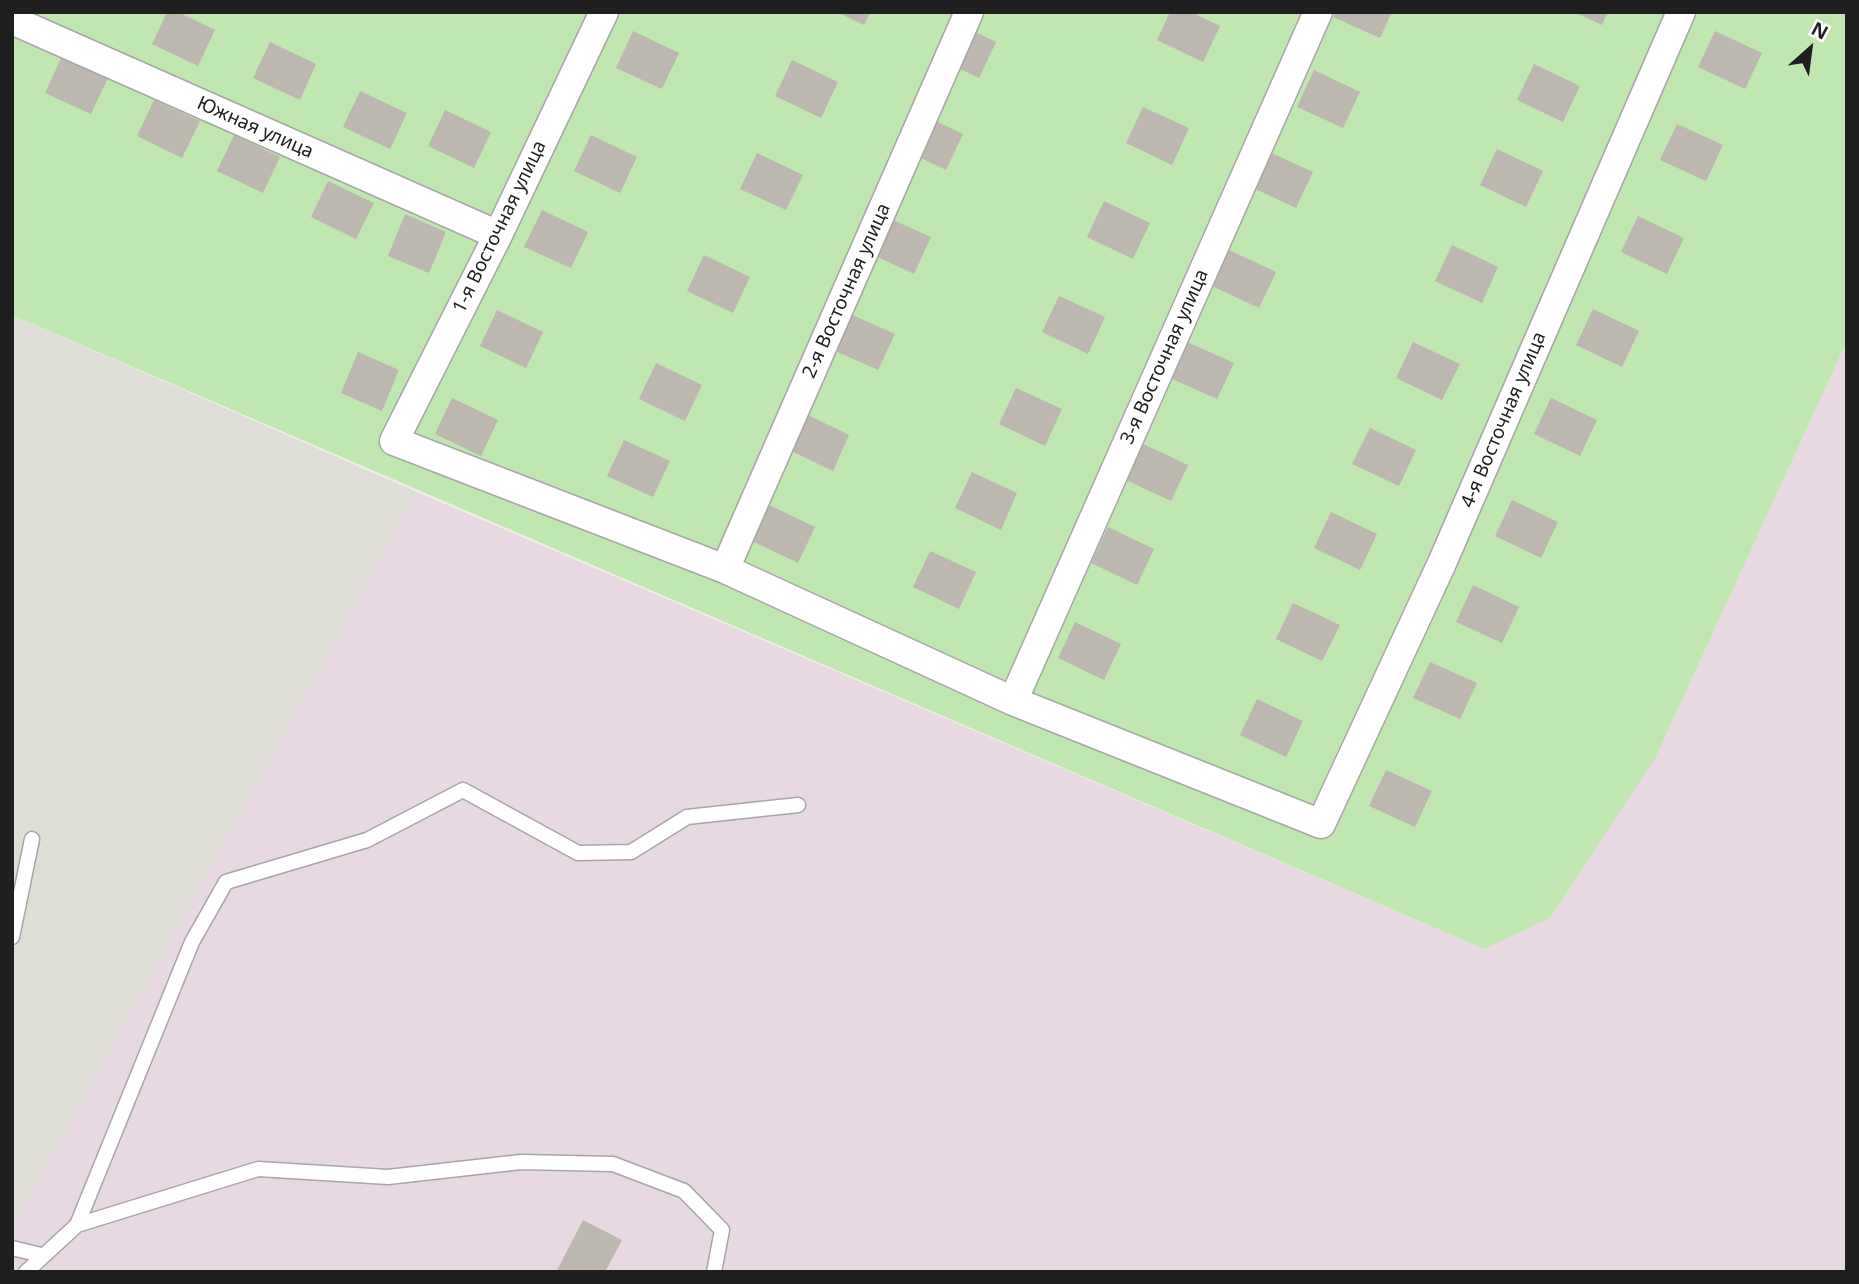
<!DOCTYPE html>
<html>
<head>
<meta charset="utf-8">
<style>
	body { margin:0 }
	#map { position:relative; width:1859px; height:1284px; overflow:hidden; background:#efeee6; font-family:"Noto Sans",sans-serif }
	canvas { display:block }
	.frame { position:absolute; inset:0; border:14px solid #1f1f1f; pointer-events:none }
	.north { position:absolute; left:1775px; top:14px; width:70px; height:70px; -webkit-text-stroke:5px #fff; paint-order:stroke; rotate:28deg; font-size:19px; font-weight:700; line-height:28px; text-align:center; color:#1f1f1f }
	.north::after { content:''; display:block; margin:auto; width:24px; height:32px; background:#1f1f1f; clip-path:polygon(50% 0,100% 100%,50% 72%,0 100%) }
</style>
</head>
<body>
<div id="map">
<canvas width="1859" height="1284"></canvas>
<div class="frame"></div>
<div class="north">N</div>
</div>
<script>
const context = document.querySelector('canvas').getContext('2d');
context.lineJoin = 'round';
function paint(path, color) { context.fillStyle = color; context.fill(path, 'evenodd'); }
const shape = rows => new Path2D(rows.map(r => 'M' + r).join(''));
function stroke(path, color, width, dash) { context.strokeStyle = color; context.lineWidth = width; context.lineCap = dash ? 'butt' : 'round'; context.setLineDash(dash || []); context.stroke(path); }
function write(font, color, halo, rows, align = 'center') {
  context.font = font + ' "Noto Sans",sans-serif'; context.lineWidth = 5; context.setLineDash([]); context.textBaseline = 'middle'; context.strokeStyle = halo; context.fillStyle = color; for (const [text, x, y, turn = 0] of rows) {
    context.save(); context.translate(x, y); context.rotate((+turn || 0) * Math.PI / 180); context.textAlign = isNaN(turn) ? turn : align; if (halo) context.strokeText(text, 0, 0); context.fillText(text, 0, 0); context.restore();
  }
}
const industrial = shape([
	[1847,341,1847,1272,12,1272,12,1228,417,492,1484,949,1656,757]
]);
const airport = shape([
	[12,315,417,492,12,1228]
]);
const grass = shape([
	[12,12,1847,12,1847,341,1656,757,1550,918,1484,949,12,315]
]);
const building = shape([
	[167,12,178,12,215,30,198,66,152,44],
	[837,12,870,12,864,25],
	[1170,12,1191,12,1220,26,1203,62,1157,40],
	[1336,12,1392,12,1380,38,1333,17],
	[1574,12,1608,12,1602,25],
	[950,20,996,42,979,78,933,56],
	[633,31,679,53,662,89,616,68],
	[1715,31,1762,53,1745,89,1698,67],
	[270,42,316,64,300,100,253,78],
	[62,56,108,78,91,114,45,93],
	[792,60,838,82,821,118,775,96],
	[1534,64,1580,86,1563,122,1517,100],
	[1314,70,1360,92,1343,128,1297,107],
	[360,91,407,113,390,149,343,127],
	[154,100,200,121,182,158,137,136],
	[1143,107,1189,128,1172,165,1126,143],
	[445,110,491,132,474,168,428,146],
	[917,112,963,134,946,170,900,148],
	[1677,124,1723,145,1706,181,1660,160],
	[234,135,280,157,263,193,217,171],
	[591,135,637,157,620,193,574,171],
	[1497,149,1543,171,1526,207,1480,185],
	[1267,151,1313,172,1296,208,1249,186],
	[757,153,803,175,786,210,740,189],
	[328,181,374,203,356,239,311,217],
	[1104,201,1150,223,1133,259,1087,237],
	[542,210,588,232,571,268,524,247],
	[405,214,446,232,429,273,388,256],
	[884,216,931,237,914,274,867,252],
	[1638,216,1684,238,1667,274,1621,252],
	[1452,245,1498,267,1482,303,1435,281],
	[1229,250,1276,272,1259,308,1212,286],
	[704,255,750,277,733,313,687,291],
	[1059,296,1105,317,1088,354,1042,332],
	[1593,309,1639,331,1622,367,1576,345],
	[497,310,543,332,526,368,480,346],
	[848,313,895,334,878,370,831,349],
	[1187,342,1234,363,1217,399,1170,378],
	[1413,342,1460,364,1442,400,1396,378],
	[358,352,399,370,382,411,341,393],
	[656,363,702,385,685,421,639,399],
	[1016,388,1062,409,1045,446,999,424],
	[452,398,498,420,481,456,435,434],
	[1551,398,1597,420,1580,456,1534,434],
	[804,413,849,435,833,471,787,449],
	[1370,428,1416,450,1399,486,1352,464],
	[624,440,670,461,653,497,607,476],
	[1141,443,1188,465,1171,501,1124,479],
	[972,472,1017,493,1001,530,955,508],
	[1512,500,1558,522,1541,558,1495,536],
	[769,505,815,527,798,563,752,541],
	[1331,512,1377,534,1360,570,1314,548],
	[1108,527,1154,549,1137,585,1091,563],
	[930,551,976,572,959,609,913,587],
	[1473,585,1519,607,1502,643,1456,622],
	[1293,603,1340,625,1322,661,1276,639],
	[1075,622,1121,644,1104,680,1058,658],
	[1430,662,1477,683,1460,719,1413,698],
	[1257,699,1303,721,1286,757,1240,735],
	[1386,770,1432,791,1415,827,1369,806],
	[583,1220,622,1240,605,1272,556,1272]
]);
const lane = shape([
	[12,937,32,839],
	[77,1225,192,942,226,882,367,840,463,790,578,853,631,852,687,817,798,805],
	[12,1248,41,1255],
	[26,1272,77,1225,258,1169,388,1177,521,1162,613,1164,684,1191,722,1230,714,1272]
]);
const street = shape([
	[604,12,498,235,394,441,725,569,1013,701,1321,824,1442,563,1681,12],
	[12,20,498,235],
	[725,569,969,12],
	[1013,701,1318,12]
]);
const streetNames = [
	["Южная улица",255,128,24],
	["1-я Восточная улица",500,227,-64],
	["2-я Восточная улица",847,291,-66],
	["3-я Восточная улица",1165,357,-66],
	["4-я Восточная улица",1504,420,-67]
];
paint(industrial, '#e8d8e2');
paint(airport, '#deded7');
paint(grass, '#c0e7af');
paint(building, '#bcb7af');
stroke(lane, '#a6a6a6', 17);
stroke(street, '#a6a6a6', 31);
stroke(lane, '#fff', 14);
stroke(street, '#fff', 28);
write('19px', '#1f1f1f', '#fff', streetNames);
</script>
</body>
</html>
